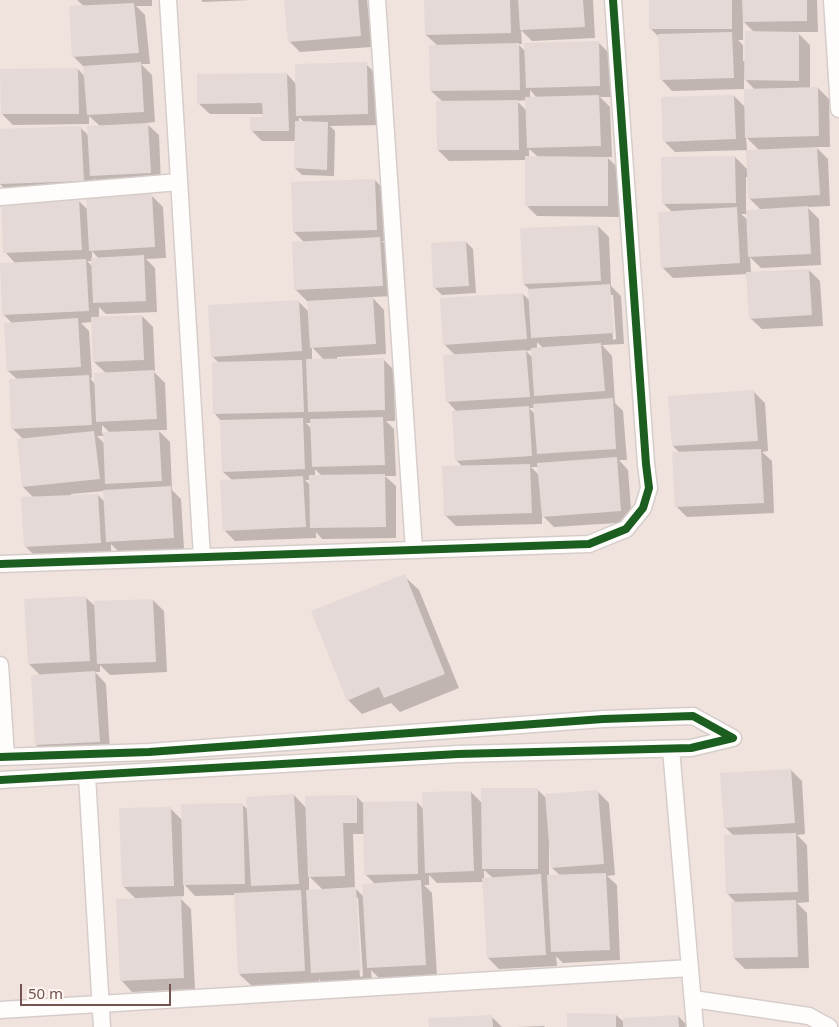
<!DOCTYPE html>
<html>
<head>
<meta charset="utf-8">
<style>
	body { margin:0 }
	#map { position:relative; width:839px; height:1027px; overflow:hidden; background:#f8f2ee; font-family:"Noto Sans",sans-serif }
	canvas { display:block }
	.scale { position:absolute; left:20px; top:984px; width:151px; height:22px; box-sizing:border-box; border:2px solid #735450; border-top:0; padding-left:6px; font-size:15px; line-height:18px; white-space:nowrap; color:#735450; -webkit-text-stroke:4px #fdf6f1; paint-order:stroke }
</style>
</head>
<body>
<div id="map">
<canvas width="839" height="1027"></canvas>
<div class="scale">50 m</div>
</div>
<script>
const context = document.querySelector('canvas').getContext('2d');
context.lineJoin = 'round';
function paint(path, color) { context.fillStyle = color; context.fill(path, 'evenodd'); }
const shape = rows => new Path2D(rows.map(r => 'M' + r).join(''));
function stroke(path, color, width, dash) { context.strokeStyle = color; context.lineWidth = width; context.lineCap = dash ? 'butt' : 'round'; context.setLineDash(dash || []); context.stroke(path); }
const residential = shape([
	[0,0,839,0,839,1027,0,1027]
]);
const shadow = shape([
	[77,0,152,0,152,6,136,6,145,15,150,64,141,64,152,75,155,122,146,123,159,135,161,184,102,187,94,178,94,191,11,195,0,184,0,131,80,127,89,136,100,126,89,116,89,124,13,125,2,114,78,69,85,77,85,68,73,56,84,6],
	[201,0,251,0,203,2],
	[286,0,367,0,372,47,300,52,289,41],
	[426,0,593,0,595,38,532,41,521,30,522,44,518,44,526,52,599,43,610,54,611,97,600,97,610,107,612,157,607,157,619,169,619,217,537,216,526,205,526,160,449,161,438,150,443,102,431,91,438,46,426,35],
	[530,90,537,98,530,98],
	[526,100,527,111,517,101],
	[529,149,535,154,538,157,529,157],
	[650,0,817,0,818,32,797,32,810,45,810,88,818,88,829,99,830,147,816,147,828,159,830,206,807,207,819,219,821,265,761,268,750,257,751,273,809,270,820,281,823,326,762,329,750,318,748,274,673,278,662,267,672,212,663,203,735,157,748,170,760,151,746,137,747,150,675,152,664,141,734,96,746,108,755,90,744,78,744,89,672,91,661,79,660,38,650,28],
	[743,21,755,33,746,61,743,61,743,45,738,40,743,40],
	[746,177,748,177,749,198,761,210,746,211],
	[741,214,747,214,748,220],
	[366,64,377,75,379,125,330,126,335,131,334,176,302,175,295,168,295,141,262,141,251,130,264,119,264,114,210,114,198,103,287,74,296,84],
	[299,117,305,123,299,123],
	[375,180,386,192,388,241,382,241,391,250,394,296,372,297,384,310,386,354,337,357,337,360,383,359,394,370,395,421,386,421,394,429,396,476,385,476,396,486,396,538,322,539,316,532,316,538,235,541,224,530,232,480,223,472,221,421,215,414,219,363,212,356,298,301,309,312,309,301,307,301,296,290,304,242,294,232],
	[312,347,324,360,312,360],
	[306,423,311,423,312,429],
	[315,469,322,476,315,476],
	[305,480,310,480,310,485],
	[152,196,163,207,166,258,146,259,155,268,157,312,106,314,99,307,99,318,142,316,153,327,155,371,153,371,165,383,167,430,158,430,170,442,172,490,181,499,184,549,119,552,111,544,111,554,36,557,25,546,34,498,23,487,24,440,13,429,18,380,8,371,12,323,3,314,15,263,5,252,79,201,88,210],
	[92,251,99,259,92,259],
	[87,261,93,261,93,267],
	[92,322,94,362,107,374,95,384,90,378,92,378,89,331,81,323],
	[102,425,110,433,102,434],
	[97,436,104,436,104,443],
	[104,491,105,502,98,495,71,496,71,494],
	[598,226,609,237,611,286,621,296,624,344,602,345,612,356,615,403,623,411,627,460,619,460,628,470,632,522,554,527,542,515,542,524,456,526,445,515,463,467,456,460,457,412,447,401,456,356,444,344,523,294,530,301,529,289,524,284],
	[610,295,613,295,616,339,613,340],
	[537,342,543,348,537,349],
	[532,350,533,358,526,351],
	[529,408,535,408,535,414],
	[531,467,539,467,539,475],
	[466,242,473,249,476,293,442,295,435,288],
	[754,392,765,403,768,451,762,452,772,461,774,513,687,517,676,506,680,453,673,446],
	[404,576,419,590,459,688,400,712,391,703,362,714,348,700],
	[85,597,96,607,153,600,164,611,167,672,110,675,100,665,100,672,95,672,106,684,110,752,47,756,36,745,41,676,29,664],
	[791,770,802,781,805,834,797,835,807,845,809,902,797,903,807,913,809,968,745,969,734,958,736,903,727,893,734,836,725,827],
	[537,789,547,799,598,792,609,803,615,875,607,876,617,885,620,960,563,963,556,956,557,966,499,969,488,958,483,882,437,883,429,875,429,885,424,885,432,893,437,976,380,979,371,970,372,981,323,984,319,979,319,985,254,988,239,974,235,895,195,896,184,884,184,896,179,897,191,909,195,989,132,992,121,980,136,899,123,886,170,808,182,820,242,804,248,810,294,795,307,809,356,796,363,803,417,802,424,810,471,792,483,804],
	[353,834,365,834,366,875,375,884,364,897,355,888],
	[549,847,551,847,552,868,561,876,549,877],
	[484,870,493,878,484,879],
	[309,876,323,890,309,891],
	[355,898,358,898,363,976,360,977],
	[616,1015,625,1023,678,1016,689,1027,568,1027],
	[492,1017,502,1027,430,1027],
	[544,1026,545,1027,517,1027]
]);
const building = shape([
	[284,0,358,0,361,36,288,42],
	[424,0,510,0,511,33,425,35],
	[518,0,583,0,585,27,520,30],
	[649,0,732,0,732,29,649,29],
	[742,0,807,0,807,21,743,22],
	[134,3,139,53,72,57,69,6],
	[745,31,799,32,799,81,744,80],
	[732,32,734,78,660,80,658,34],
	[599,41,600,86,526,88,524,43],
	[519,43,520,90,430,91,429,45],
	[141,62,144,112,87,115,83,66],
	[367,62,368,114,296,116,295,64],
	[78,68,79,114,1,114,0,69],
	[287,73,289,131,250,131,250,117,263,117,262,103,197,104,197,74],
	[818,87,819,136,745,138,744,89],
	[599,95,601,146,527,148,525,97],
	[734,95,736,139,663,142,661,97],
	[518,100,519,150,437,150,436,101],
	[295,121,328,122,327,170,294,168],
	[148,123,151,173,90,176,87,126],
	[81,126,84,181,0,184,0,129],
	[817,147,820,195,748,199,746,150],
	[525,156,608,157,608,206,525,206],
	[735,156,736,203,662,204,661,157],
	[375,179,377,230,293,232,291,182],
	[152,194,155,247,89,251,86,198],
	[79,199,82,250,3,253,1,202],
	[808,206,811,254,748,257,746,210],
	[737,207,740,263,661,268,658,212],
	[598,225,601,281,523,284,520,228],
	[380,237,383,286,294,290,292,242],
	[466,241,469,286,433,288,431,243],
	[144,255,146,301,93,303,91,258],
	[86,259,89,311,2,315,0,263],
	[809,269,812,315,749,319,746,272],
	[610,284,614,333,531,338,528,289],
	[523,293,527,339,443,345,440,298],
	[373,297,376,344,310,348,307,301],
	[299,300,302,351,211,357,208,305],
	[142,315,144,360,93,362,91,317],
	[78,318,81,367,7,371,4,323],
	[601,343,605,391,534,396,531,348],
	[526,350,530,397,446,402,443,355],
	[384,358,385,410,308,412,306,359],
	[302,360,304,412,213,414,212,362],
	[154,370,157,419,96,422,94,373],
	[89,375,92,425,11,429,9,379],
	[754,390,758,441,672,446,668,396],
	[613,398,616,449,537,454,533,404],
	[529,406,532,456,455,461,452,411],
	[383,417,385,465,312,467,310,419],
	[303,418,305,469,222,472,220,420],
	[159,430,162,481,105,484,103,432],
	[94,431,100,479,22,487,17,439],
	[761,449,764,503,675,507,672,452],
	[617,457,621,511,542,517,537,463],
	[530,464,532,513,444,516,442,466],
	[385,474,386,527,310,528,309,475],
	[303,476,306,527,223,531,220,480],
	[171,486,174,538,106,542,103,490],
	[98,494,101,543,24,547,21,497],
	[405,574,445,674,384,698,379,687,347,701,311,611],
	[86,596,90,661,28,664,24,599],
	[153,599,156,662,97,664,94,601],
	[95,671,100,742,35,745,31,675],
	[791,769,795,823,724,828,720,773],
	[481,788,538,788,538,869,482,869],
	[598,790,604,864,551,868,545,794],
	[471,791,474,871,425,873,422,792],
	[294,794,299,884,251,886,246,797],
	[357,795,357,823,343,823,345,876,308,877,305,796],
	[417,801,418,874,364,875,363,802],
	[243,803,245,884,183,885,181,804],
	[171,807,174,886,122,887,119,808],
	[796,833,798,892,726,894,724,835],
	[606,873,610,950,551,952,547,875],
	[541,874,546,955,487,958,482,878],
	[421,880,426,965,367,968,362,884],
	[356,887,361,970,311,973,306,890],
	[301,890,305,971,238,974,234,893],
	[181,896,184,978,120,981,116,899],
	[796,900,798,957,733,958,731,902],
	[567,1013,616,1014,616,1027,567,1027],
	[492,1015,493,1027,429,1027,428,1018],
	[678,1015,679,1027,623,1027,623,1018]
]);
const minor = shape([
	[168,0,202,557],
	[377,0,414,550],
	[832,0,839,109],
	[0,197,179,182],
	[0,564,589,544,626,529,643,508,649,488,646,464,613,0],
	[0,665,6,756],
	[671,749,695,1027],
	[0,757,149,752,603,719,693,716,733,738,691,748,458,754,0,780],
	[87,776,102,1027],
	[693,999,809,1016,829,1027],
	[0,1010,690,968]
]);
const cycleway = shape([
	[0,564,589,544,626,529,643,508,649,488,646,464,613,0],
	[0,757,149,752,603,719,693,716,733,738,691,748,458,754,0,780]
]);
paint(residential, '#f0e3dd');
paint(shadow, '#0003');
paint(building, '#e4d9d6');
stroke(minor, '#d6cdca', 19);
stroke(minor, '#fefdfc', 16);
stroke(cycleway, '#1b5e20', 8);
</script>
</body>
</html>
